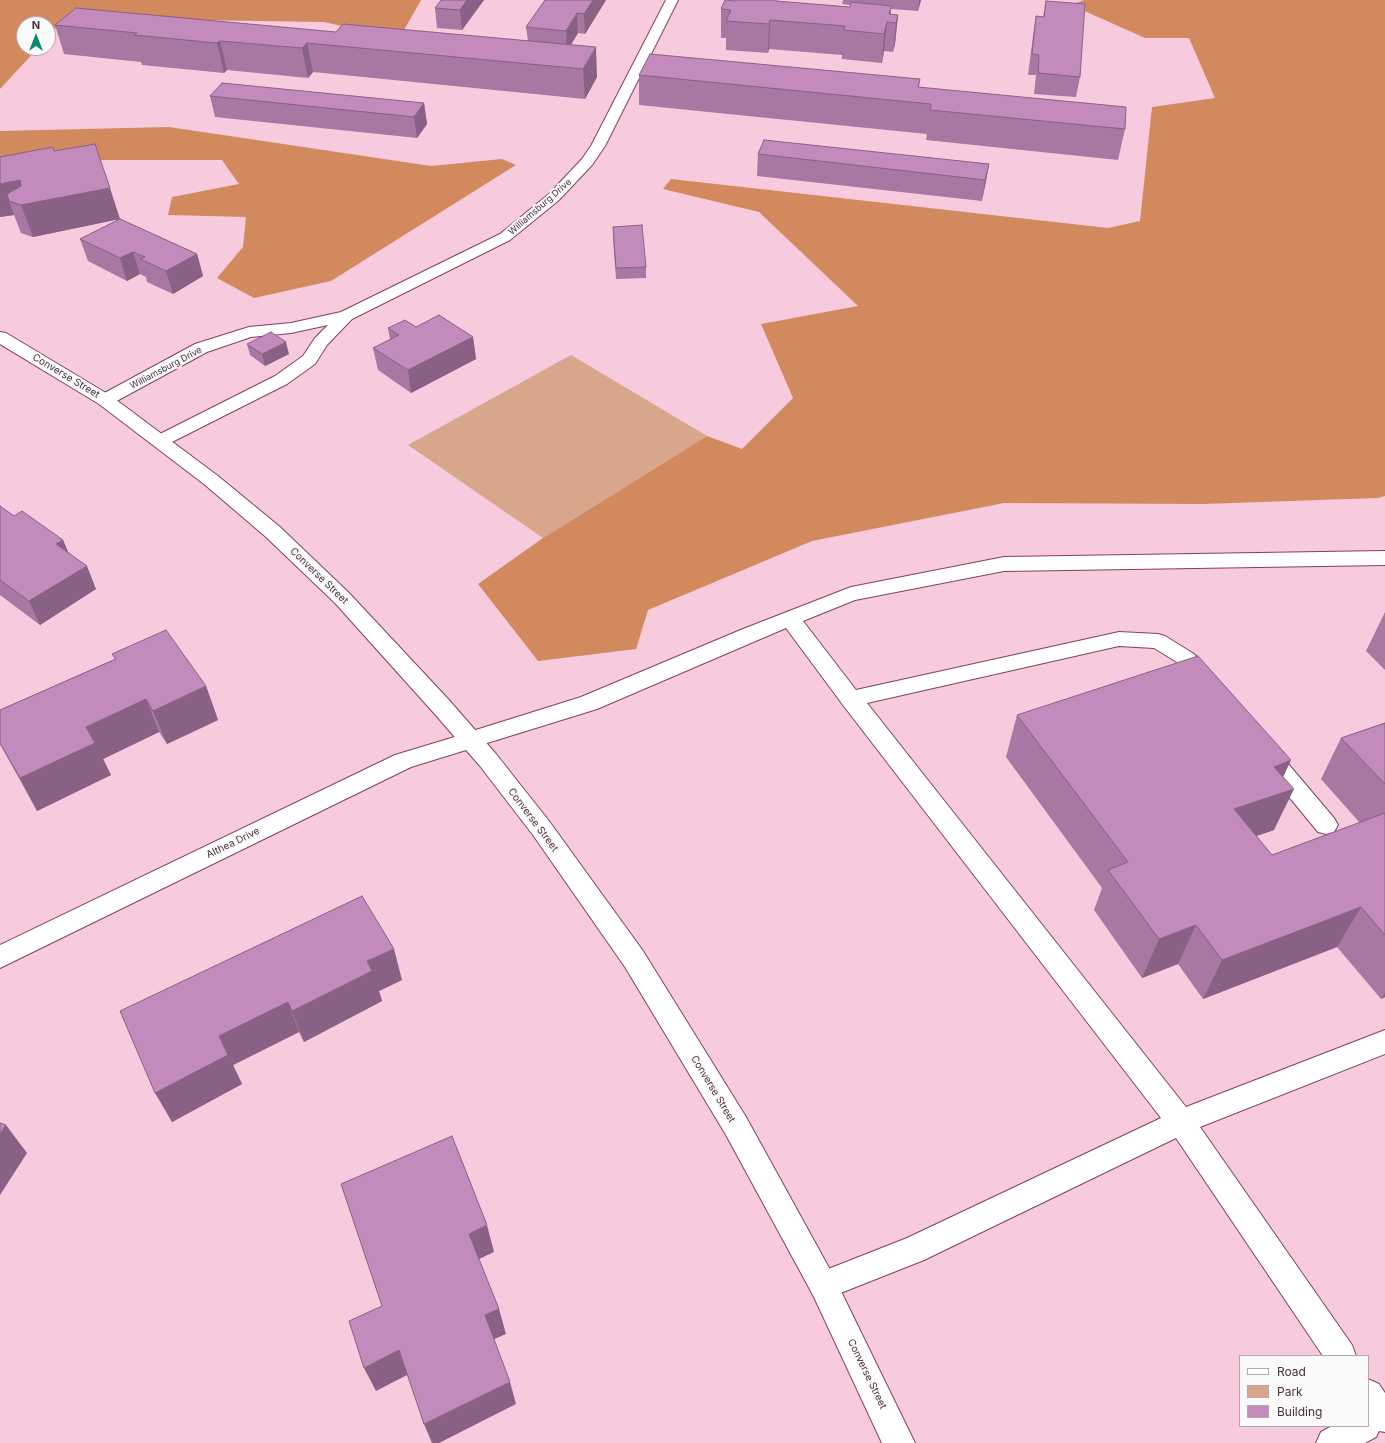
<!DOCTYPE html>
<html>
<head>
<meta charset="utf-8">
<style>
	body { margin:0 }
	#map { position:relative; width:1385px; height:1443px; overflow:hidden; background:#f8cade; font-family:Inter,sans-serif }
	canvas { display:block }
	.legend { position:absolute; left:1239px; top:1355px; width:130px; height:72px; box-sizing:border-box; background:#fafafa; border:1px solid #b4a8ae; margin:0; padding:5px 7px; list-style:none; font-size:12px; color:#4c2e3c }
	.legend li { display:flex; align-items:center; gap:8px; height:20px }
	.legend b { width:20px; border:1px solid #b4a8ae }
	.north { position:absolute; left:16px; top:16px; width:40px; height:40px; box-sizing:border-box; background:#fafafa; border:1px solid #b4a8ae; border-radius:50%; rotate:0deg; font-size:11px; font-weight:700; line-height:16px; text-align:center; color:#4c2e3c }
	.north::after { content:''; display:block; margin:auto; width:14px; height:18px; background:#07886b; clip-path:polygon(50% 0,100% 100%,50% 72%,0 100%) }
</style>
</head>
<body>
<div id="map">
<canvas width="1385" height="1443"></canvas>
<ul class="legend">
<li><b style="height:5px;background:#fff"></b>Road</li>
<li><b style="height:11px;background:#d7a68b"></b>Park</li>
<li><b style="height:11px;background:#c38abc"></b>Building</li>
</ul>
<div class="north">N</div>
</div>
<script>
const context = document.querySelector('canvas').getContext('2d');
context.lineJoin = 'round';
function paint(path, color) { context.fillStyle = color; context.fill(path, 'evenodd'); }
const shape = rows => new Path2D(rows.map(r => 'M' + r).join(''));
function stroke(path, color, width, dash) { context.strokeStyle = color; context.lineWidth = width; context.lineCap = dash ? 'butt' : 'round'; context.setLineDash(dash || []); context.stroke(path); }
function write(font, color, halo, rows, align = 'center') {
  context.font = font + ' Inter,sans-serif'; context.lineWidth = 4; context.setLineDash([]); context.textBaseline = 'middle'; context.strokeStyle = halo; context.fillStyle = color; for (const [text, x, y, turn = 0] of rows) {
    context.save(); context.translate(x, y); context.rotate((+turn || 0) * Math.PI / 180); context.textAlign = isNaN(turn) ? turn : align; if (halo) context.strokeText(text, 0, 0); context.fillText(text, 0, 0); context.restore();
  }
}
const green = shape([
	[571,355,707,436,543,538,408,445]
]);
const forest = shape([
	[0,0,421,0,399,39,324,22,65,18,48,37,48,24,24,24,24,48,38,48,0,89],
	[1084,0,1385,0,1385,496,1378,498,1203,504,1004,503,812,541,648,610,636,649,538,661,478,584,543,538,707,436,742,449,793,398,761,324,858,306,759,212,663,189,671,179,1108,228,1140,221,1152,107,1215,98,1189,38,1145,38,1071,5],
	[169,127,431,166,502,159,516,165,331,281,254,298,217,278,243,247,246,217,168,215,172,197,239,184,222,160,103,160,0,175,0,131]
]);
const service = shape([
	[1385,551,1385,565,1004,571,855,600,803,621,856,690,1119,632,1158,634,1165,636,1194,654,1215,677,1218,683,1215,689,1207,691,1199,689,1180,664,1154,648,1119,646,867,703,1186,1107,1385,1030,1385,1054,1200,1127,1352,1345,1356,1356,1323,1356,1176,1138,924,1260,823,1300,813,1295,808,1285,813,1275,907,1238,1161,1118,843,705,786,628,597,709,471,748,463,746,460,740,463,734,581,697,743,629,851,587,1004,557,1385,551],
	[1265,744,1273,746,1334,818,1338,825,1334,832,1326,834,1318,832,1257,758,1254,752,1257,746,1265,744],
	[1368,1379,1379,1384,1385,1393,1385,1432,1379,1431,1376,1437,1365,1443,1316,1443,1321,1432,1332,1426,1368,1426,1368,1379]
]);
const minor = shape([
	[666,0,678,0,605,146,592,165,559,200,510,240,352,319,327,345,315,364,287,384,166,445,160,447,154,445,151,441,154,437,275,376,303,356,315,338,328,325,291,333,251,337,207,352,111,404,105,405,99,404,96,400,99,396,195,344,249,327,291,323,341,312,500,234,549,194,582,159,591,146,666,0],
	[471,732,479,734,482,740,479,746,411,767,0,968,0,945,395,755,471,732]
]);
const secondary = shape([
	[0,332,6,333,111,396,218,476,280,527,349,593,449,700,496,754,549,821,643,951,746,1117,833,1275,915,1443,882,1443,813,1295,726,1135,625,967,533,835,480,766,433,712,335,603,266,537,204,484,99,404,0,344,0,332]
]);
const wall = shape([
	[441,0,484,0,462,30,437,28,435,8],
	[545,0,606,0,585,34,578,33,571,45,597,77,585,99,313,72,308,78,227,70,224,73,142,65,141,62,64,54,55,25,336,32,528,41,526,27],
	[843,0,921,0,918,11,891,9,891,14,898,15,895,44,893,52,884,51,882,63,842,59,842,55,769,49,768,53,726,50,726,38,721,38,721,9,735,1,850,7,850,5,842,4],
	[1046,1,1080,77,1076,97,1034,94,1036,75,1028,75,1033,36,1036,16,1043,17],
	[639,75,920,79,919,87,1125,129,1118,160,926,140,927,134,639,105],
	[210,96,424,103,427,124,417,138,215,117],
	[54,151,120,219,197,254,203,276,173,294,147,282,146,277,140,274,127,281,88,261,80,239,119,219,33,237,21,233,14,215,0,217,0,157],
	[758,154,989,164,982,201,757,176],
	[613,238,646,267,646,278,616,279],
	[416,327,473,337,476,359,411,393,378,370,373,348,390,339,388,328],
	[247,344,289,354,265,366,250,355],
	[0,506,14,516,63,540,69,554,96,589,40,625,0,595],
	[1385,612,1385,670,1366,651],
	[112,654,206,686,218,720,167,744,159,732,103,759,111,775,37,811,0,744,0,710,115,659],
	[1017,715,1283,777,1274,830,1256,836,1272,855,1360,823,1321,779,1341,738,1385,723,1385,997,1381,999,1337,947,1203,999,1178,964,1142,978,1094,910,1102,888,1006,757],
	[402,980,379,991,382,1001,304,1042,299,1032,233,1065,242,1084,172,1122,120,1011]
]);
const shadedWall = shape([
	[467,0,484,0,462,30,460,10],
	[593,0,606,0,585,34,584,14],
	[919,0,921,0,918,11],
	[577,13,578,33,567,51,566,31],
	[898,15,895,44,893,52,896,23],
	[770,20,769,49,768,53,769,24],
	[887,22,884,51,882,63,884,34],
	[220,41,227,70,224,73,217,43],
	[307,43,313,72,308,78,302,48],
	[596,47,597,77,585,99,583,69],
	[424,103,427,124,417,138,414,117],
	[989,164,985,186,982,201,985,180],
	[20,180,110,188,120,219,33,237,21,205,9,201,14,215,0,217,0,184],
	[133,252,140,274,127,281,120,258],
	[197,254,203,276,173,294,166,271],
	[473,337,476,359,411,393,408,370],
	[286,342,289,354,265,366,262,354],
	[63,540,73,563,56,544],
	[87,566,96,589,40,625,29,601],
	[206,686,218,720,167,744,153,711],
	[146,699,159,732,103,759,111,775,37,811,20,778,86,727],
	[1291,760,1275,795,1294,789,1274,830,1216,850,1234,809,1274,767],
	[1361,907,1337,947,1203,999,1222,960],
	[1196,925,1178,964,1142,978,1159,939],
	[394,949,402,980,379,991,382,1001,304,1042,292,1011,367,961],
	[1385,993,1385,997,1381,999],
	[288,1002,299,1032,233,1065,242,1084,172,1122,155,1093,219,1036],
	[6,1125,27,1153,0,1195,0,1134],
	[487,1225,494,1252,477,1260,469,1234],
	[499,1309,506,1334,492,1340,485,1315],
	[399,1350,409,1374,376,1391,364,1368],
	[510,1382,516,1404,439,1443,432,1443,424,1424]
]);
const building = shape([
	[441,0,467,0,460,10,435,8,441,0],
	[545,0,593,0,584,14,577,13,566,31,526,27,545,0],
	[725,0,735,1,735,0,776,0,776,1,850,7,851,2,892,6,889,14,898,15,896,23,887,22,884,34,844,30,845,26,770,20,769,24,726,21,731,10,721,9,725,0],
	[1046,1,1085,4,1080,77,1038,73,1039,55,1032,54,1036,16,1044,17,1046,1],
	[76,8,336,32,343,24,596,47,583,69,307,43,302,48,220,41,217,43,134,35,137,33,55,25,76,8],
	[650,54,920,79,918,87,1126,107,1125,129,930,110,931,104,639,75,650,54],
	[222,83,424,103,414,117,210,96,222,83],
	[764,140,989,164,985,180,758,154,764,140],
	[95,144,110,188,21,205,9,201,7,194,21,186,20,180,0,184,0,157,53,147,54,151,95,144],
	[120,219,197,254,166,271,140,259,145,257,133,252,120,258,80,239,120,219],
	[642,225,646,267,616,268,613,227,642,225],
	[439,315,473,337,408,370,373,348,399,335,388,328,405,320,416,327,439,315],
	[271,332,286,342,262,354,247,344,271,332],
	[0,506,14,516,22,511,63,540,56,544,87,566,29,601,0,580,0,506],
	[166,630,206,686,153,711,146,699,86,727,95,743,20,778,0,743,0,710,116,659,112,654,166,630],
	[1198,656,1291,760,1274,767,1294,789,1234,809,1272,855,1385,813,1385,935,1361,907,1222,960,1196,925,1159,939,1108,870,1128,862,1017,715,1198,656],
	[1385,723,1385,784,1341,738,1385,723],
	[362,896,394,949,367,961,372,971,292,1011,288,1002,219,1036,228,1055,155,1093,120,1011,362,896],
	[0,1123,6,1125,0,1134,0,1123],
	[452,1136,487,1225,469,1234,499,1309,485,1315,510,1382,424,1424,399,1350,364,1368,349,1321,382,1306,341,1184,452,1136]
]);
const farStreetnames = [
	["Williamsburg Drive",540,207,-41],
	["Williamsburg Drive",166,368,-28]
];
const streetNames = [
	["Converse Street",66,376,31],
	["Converse Street",319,576,44],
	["Converse Street",533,820,53],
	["Althea Drive",233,843,-26],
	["Converse Street",713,1089,59],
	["Converse Street",867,1374,64]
];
paint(green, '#d7a68b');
paint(forest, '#d3895e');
stroke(service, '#804160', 2);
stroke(minor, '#804160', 2);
stroke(secondary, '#804160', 2);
paint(service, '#fff');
paint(minor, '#fff');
paint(secondary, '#fff');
paint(wall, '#a877a2');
paint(shadedWall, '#886184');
paint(building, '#c38abc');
stroke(building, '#886184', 1);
write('9px', '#4c2e3c', '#fafafa', farStreetnames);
write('10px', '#4c2e3c', '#fafafa', streetNames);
</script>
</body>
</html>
